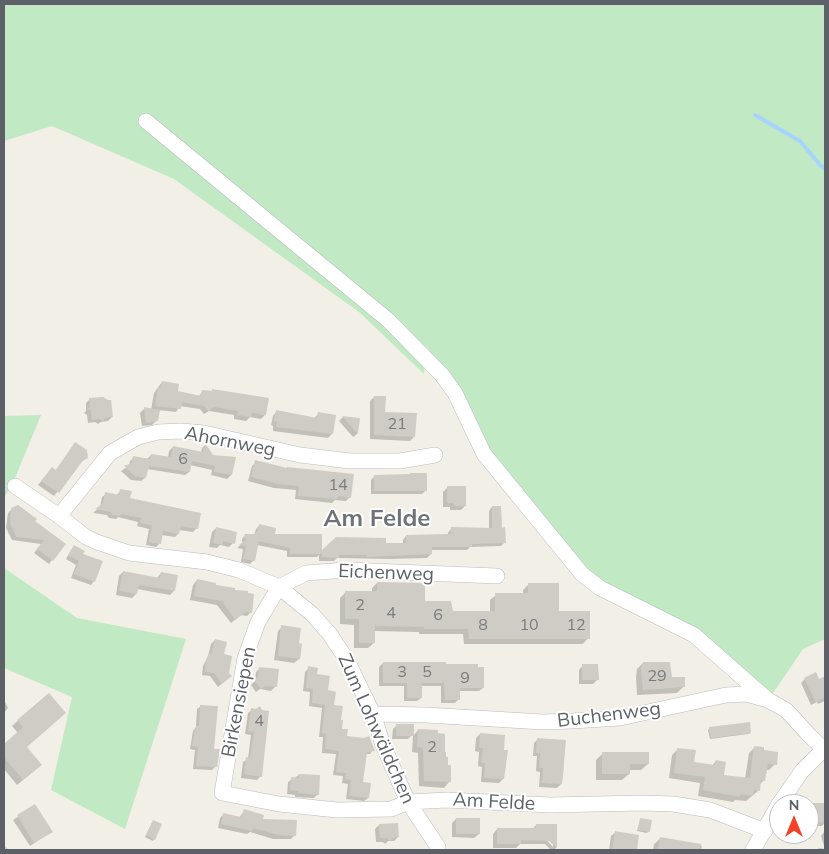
<!DOCTYPE html>
<html>
<head>
<meta charset="utf-8">
<style>
	body { margin:0 }
	#map { position:relative; width:829px; height:854px; overflow:hidden; background:#f1efe6; font-family:Mulish,sans-serif }
	canvas { display:block }
	.frame { position:absolute; inset:0; border:5px solid #5d6167; pointer-events:none }
	.north { position:absolute; left:769px; top:794px; width:50px; height:50px; box-sizing:border-box; background:#fff; border:1px solid #bec0c2; border-radius:50%; rotate:0deg; font-size:14px; font-weight:700; line-height:20px; text-align:center; color:#5d6167 }
	.north::after { content:''; display:block; margin:auto; width:18px; height:22px; background:#f54127; clip-path:polygon(50% 0,100% 100%,50% 72%,0 100%) }
</style>
</head>
<body>
<div id="map">
<canvas width="829" height="854"></canvas>
<div class="frame"></div>
<div class="north">N</div>
</div>
<script>
const context = document.querySelector('canvas').getContext('2d');
context.lineJoin = 'round';
function paint(path, color) { context.fillStyle = color; context.fill(path, 'evenodd'); }
const shape = rows => new Path2D(rows.map(r => 'M' + r).join(''));
function stroke(path, color, width, dash) { context.strokeStyle = color; context.lineWidth = width; context.lineCap = dash ? 'butt' : 'round'; context.setLineDash(dash || []); context.stroke(path); }
function write(font, color, halo, rows, align = 'center') {
  context.font = font + ' Mulish,sans-serif'; context.lineWidth = 4; context.setLineDash([]); context.textBaseline = 'middle'; context.strokeStyle = halo; context.fillStyle = color; for (const [text, x, y, turn = 0] of rows) {
    context.save(); context.translate(x, y); context.rotate((+turn || 0) * Math.PI / 180); context.textAlign = isNaN(turn) ? turn : align; if (halo) context.strokeText(text, 0, 0); context.fillText(text, 0, 0); context.restore();
  }
}
const green = shape([
	[4,4,825,4,825,639,803,649,771,696,699,632,584,570,488,451,458,390,426,346,424,374,359,312,174,179,52,126,4,141],
	[41,415,13,483,4,498,4,416],
	[4,568,77,618,186,639,125,829,51,790,72,697,4,668]
]);
const shadow = shape([
	[162,382,176,392,199,396,203,391,265,415,261,419,250,417,246,421,234,419,234,415,209,411,204,414,200,409,180,406,176,412,158,410,156,421,152,425,142,426,140,413,144,409,151,410,154,393],
	[374,397,383,413,414,437,410,441,370,439,370,401],
	[90,399,112,417,108,421,101,422,98,424,95,422,88,423,87,415,84,413,86,411,86,403],
	[277,411,314,419,318,414,332,434,328,438,273,431,273,426,271,425,273,416],
	[343,417,359,419,357,434,353,437,339,421],
	[75,444,87,458,80,463,54,496,38,485,52,468,55,471],
	[205,445,212,456,231,475,227,479,211,475,212,470,190,465,189,472,185,475,147,469,145,478,141,481,131,480,121,471,129,466,130,461,134,457,147,459,151,455,168,458,169,451,173,447,201,453,202,448],
	[256,462,350,497,346,501,335,500,332,503,295,499,296,490,274,488,248,481,252,466],
	[375,476,426,490,422,494,371,494,371,480],
	[447,488,465,506,461,510,450,510,450,507,443,507,443,492],
	[121,490,129,499,197,528,193,532,179,530,178,534,175,537,161,535,159,544,156,547,146,545,149,529,137,526,138,522,118,517,116,519,109,518,107,515,93,513,100,507,102,497,106,494,116,496],
	[492,507,504,543,501,546,470,547,467,550,431,550,431,554,427,558,390,559,337,558,334,561,319,561,319,555,317,557,287,557,287,551,257,545,254,560,250,564,241,562,243,549,237,548,244,542,242,542,242,539,245,535,254,535,256,529,259,526,273,535,320,553,385,545,403,545,403,540,406,536,448,536,448,533,451,529,489,529,489,511],
	[12,509,34,521,64,544,49,564,34,553,41,544,12,540,6,528,8,513],
	[216,528,233,543,229,547,220,545,217,548,209,547,212,532],
	[71,550,81,554,94,581,91,585,71,578,76,565,66,559],
	[123,572,157,578,161,573,174,591,170,595,137,589,136,594,132,598,116,595,119,576],
	[197,580,214,586,251,612,247,616,241,615,231,623,217,605,190,600,193,585],
	[377,583,451,613,490,613,490,600,496,595,523,595,523,590,529,584,558,612,588,638,583,644,464,644,463,634,419,634,419,632,374,631,374,643,368,648,354,648,354,625,340,624,340,598,345,593,372,592,372,588],
	[282,627,299,659,294,663,274,660,278,631],
	[215,640,223,654,226,680,218,687,210,676,202,675,203,666,208,656,211,644],
	[383,663,445,665,483,688,479,691,459,691,459,699,455,703,441,703,441,686,421,686,421,698,417,701,404,701,404,686,379,686,379,667],
	[643,663,670,678,683,687,677,693,637,695,636,677,637,669],
	[583,665,597,680,593,684,579,684,579,670],
	[260,668,275,687,271,691,260,689,256,692,251,685,255,681,256,672],
	[309,668,327,692,341,730,346,737,373,750,370,754,365,754,361,783,368,798,364,801,346,799,348,784,342,783,343,776,333,775,336,754,322,753,323,737,319,737,322,708,309,706,310,692,303,691,305,672],
	[825,677,825,701,818,704,817,702,811,705,801,683,805,679,819,680],
	[48,694,26,748,35,770,17,785,4,769,4,745,18,733,12,726],
	[4,700,8,708,4,713],
	[201,706,213,750,216,766,212,770,193,769,195,750,190,749,193,731,196,727,197,709],
	[252,710,261,776,257,780,241,778,243,762,248,759,251,735,245,734,248,713],
	[397,725,412,735,408,739,392,739,393,729],
	[710,728,750,733,748,734,710,739,708,730],
	[418,730,437,734,443,753,449,782,444,788,419,786,418,753,412,752,413,736],
	[480,734,503,751,507,751,505,771,504,772,503,779,499,783,481,782,482,767,478,766,479,752,475,751,476,738],
	[538,739,565,741,563,775,561,784,557,788,539,787,540,772,536,771,537,756,533,756,534,743],
	[755,747,762,751,775,764,769,770,766,770,764,780,759,785,758,791,746,801,735,800,733,802,698,796,700,783,669,778,672,755,678,749,693,763,712,766,716,761,723,776,745,779,749,753],
	[603,753,648,764,641,770,629,770,629,774,622,780,596,780,596,760],
	[299,775,318,794,314,798,295,797,295,795,287,794,288,782],
	[809,804,825,804,825,822,822,826,809,826],
	[34,806,51,832,30,846,13,820],
	[244,811,262,820,295,835,291,839,273,839,250,832,247,834,218,828,220,818,224,814,239,818],
	[456,819,479,834,474,838,452,837,452,823],
	[640,820,649,831,647,833,637,831],
	[153,821,154,839,153,841,145,837],
	[379,825,398,837,394,841,388,841,385,844,383,842,376,842,375,829],
	[536,825,556,826,556,848,553,850,551,850,545,844,520,844,516,848,493,848,493,834,497,829,532,830],
	[544,837,553,843,553,847],
	[616,832,638,836,635,850,609,850,611,836],
	[824,832,825,850,817,850,819,848,825,849,821,836],
	[661,838,702,846,701,850,653,850,654,844]
]);
const stream = shape([
	[755,115,800,141,820,165,825,169],
	[4,848,6,850]
]);
const building = shape([
	[162,381,179,384,178,391,201,396,202,390,212,391,212,389,269,398,266,415,252,413,251,417,237,415,238,411,214,407,208,411,204,406,182,402,181,409,155,406,158,387,160,388],
	[374,396,386,396,385,412,417,413,415,437,374,435],
	[103,397,108,400,111,400,113,417,105,418,103,421,100,419,92,420,91,411,88,409,90,406,89,398],
	[144,407,160,410,158,421,146,423],
	[276,410,317,418,318,412,336,415,333,434,276,427,277,422,274,421],
	[342,416,360,418,358,434],
	[75,442,87,450,88,458,84,459,59,493,41,481,52,467,56,470],
	[205,443,213,455,236,457,232,475,214,472,215,466,192,461,190,472,149,466,146,478,135,476,124,466,132,463,133,456,150,459,151,454,171,457,173,446,203,452],
	[255,460,287,468,287,467,354,474,351,498,338,496,337,499,298,496,299,486,278,484,251,477],
	[410,473,427,473,427,491,374,491,374,475,410,474],
	[447,486,466,486,466,506,454,506,454,503,447,503],
	[120,489,132,491,130,498,201,513,198,529,181,526,179,534,163,531,161,544,149,542,152,525,140,523,141,518,121,514,120,516,112,515,111,512,95,509,103,503,105,492,119,495],
	[18,505,37,519,35,521,66,544,53,561,37,549,44,540,16,537,10,523,11,508],
	[492,506,501,506,502,528,505,527,506,543,472,544,472,547,432,547,432,554,367,557,367,555,339,555,339,558,322,557,322,550,336,537,386,538,386,543,406,543,406,535,451,534,451,527,492,528],
	[259,524,276,528,275,534,322,534,322,554,290,554,290,548,259,541,255,561,243,559,246,546,239,545,247,539,244,538,245,534,254,534,257,531],
	[216,527,237,532,235,544,223,541,223,545,213,543],
	[74,545,85,551,83,554,103,561,95,582,74,574,79,561,68,555],
	[123,571,160,578,161,572,178,575,175,591,139,585,137,594,119,591],
	[197,579,216,583,216,585,235,588,235,590,248,591,248,593,254,594,252,613,246,612,235,620,222,601,194,596],
	[377,582,425,583,425,601,451,601,453,611,495,611,495,593,528,593,528,583,559,583,559,611,590,611,590,639,469,639,468,629,424,629,424,627,375,626,375,643,359,643,359,619,346,619,345,618,345,591,377,591],
	[281,625,301,628,299,643,302,644,300,659,278,656],
	[215,639,227,642,224,654,232,656,229,673,232,676,222,684,214,673,205,672,206,661,209,653,211,654],
	[383,662,446,662,446,664,478,664,478,667,484,667,484,688,460,688,460,700,445,700,444,683,422,683,422,698,407,698,407,683,383,683],
	[643,662,670,662,672,677,685,677,685,687,643,690,641,670],
	[582,664,598,664,599,680,582,680],
	[308,666,318,668,317,674,330,676,328,690,336,692,334,705,343,706,341,720,343,720,342,729,348,729,347,736,364,738,369,736,375,751,367,752,363,782,371,783,369,798,349,796,351,780,345,779,346,773,336,772,339,751,325,749,326,734,322,733,325,705,312,703,313,689,306,688],
	[259,667,279,669,277,687,265,686,261,689,254,680,258,677],
	[816,672,819,679,825,676,825,697,816,702,804,678],
	[49,693,66,713,27,747,42,765,23,780,4,757,4,744,23,727,17,720],
	[200,705,218,706,214,749,220,749,217,767,196,766,198,747,192,746,196,726,199,726],
	[260,706,262,710,269,711,262,777,244,774,246,757,250,758,254,732,248,731,251,708,256,709],
	[750,722,751,733,711,738,709,727],
	[396,724,414,724,414,736,396,736],
	[418,729,438,730,438,733,445,734,445,752,446,752,446,757,448,757,448,765,451,765,451,782,424,781,423,748,417,747],
	[480,733,505,735,504,750,508,750,504,779,484,778,485,763,481,763,483,748,479,748],
	[537,738,566,740,562,784,542,783,543,768,539,768,540,753,536,753],
	[754,746,764,747,764,750,778,752,777,765,768,764,765,781,761,780,760,791,754,790,753,796,740,794,740,797,703,790,705,777,674,773,677,748,696,750,694,762,715,765,716,760,726,762,724,775,750,778],
	[602,752,649,752,649,764,630,764,630,774,602,774],
	[299,774,320,775,319,795,298,793,298,791,290,790,291,777,298,778],
	[809,803,825,803,825,822,809,823],
	[35,804,53,832,34,843,17,815],
	[244,809,264,815,263,819,297,820,296,836,278,835,253,828,252,831,221,824,223,813,241,817],
	[456,818,480,818,480,834,456,834],
	[640,818,652,820,650,832,638,830],
	[153,820,162,824,155,840,146,835],
	[398,823,399,837,393,838,390,841,387,838,380,838,379,824],
	[536,824,557,824,557,848,549,841,521,840,521,844,497,844,497,828,536,828],
	[615,831,639,835,637,850,612,850],
	[660,837,701,844,700,850,658,850]
]);
const street = shape([
	[146,121,388,320,442,375,455,393,484,454,582,574,600,588,694,635,768,700],
	[15,486,59,516,86,537,97,542,129,553,207,562,239,570,279,587,312,614,329,633,347,660,373,714,383,745,408,802,438,847],
	[59,516,110,453,138,437,158,432,181,431,204,433,300,455,350,461,400,461,435,455],
	[497,576,346,570,306,573,279,587,258,622,245,658,222,793,279,804,337,810,391,809,408,802,447,800,550,805,643,803,673,804,710,810,765,831],
	[373,714,426,715,543,722,572,721,620,718,726,695,746,694,768,700,786,710,810,736,825,750],
	[779,804,802,771,825,748],
	[753,850,779,804]
]);
const numberNames = [
	["21",397,424],
	["6",183,459],
	["14",338,485],
	["2",360,605],
	["4",391,613],
	["6",438,615],
	["8",483,625],
	["10",529,625],
	["12",576,625],
	["3",402,672],
	["5",427,672],
	["29",657,676],
	["9",465,678],
	["4",259,721],
	["2",432,747]
];
const streetNames = [
	["Ahornweg",230,442,11],
	["Eichenweg",386,573,2],
	["Birkensiepen",239,702,-79],
	["Buchenweg",609,715,-7],
	["Zum Lohwäldchen",376,729,66],
	["Am Felde",494,802,3]
];
const districtNames = [
	["Am Felde",377,519]
];
paint(green, '#c1e9c3');
paint(shadow, '#0003');
stroke(stream, '#a7d4ff', 4);
paint(building, '#ceccc4');
stroke(street, '#b8bbc0', 16);
stroke(street, '#fff', 15);
write('16px', '#797c7e', null, numberNames);
write('19px', '#5d6167', '#fff', streetNames);
write('bold 24px', '#6e7379', '#fff', districtNames);
</script>
</body>
</html>
